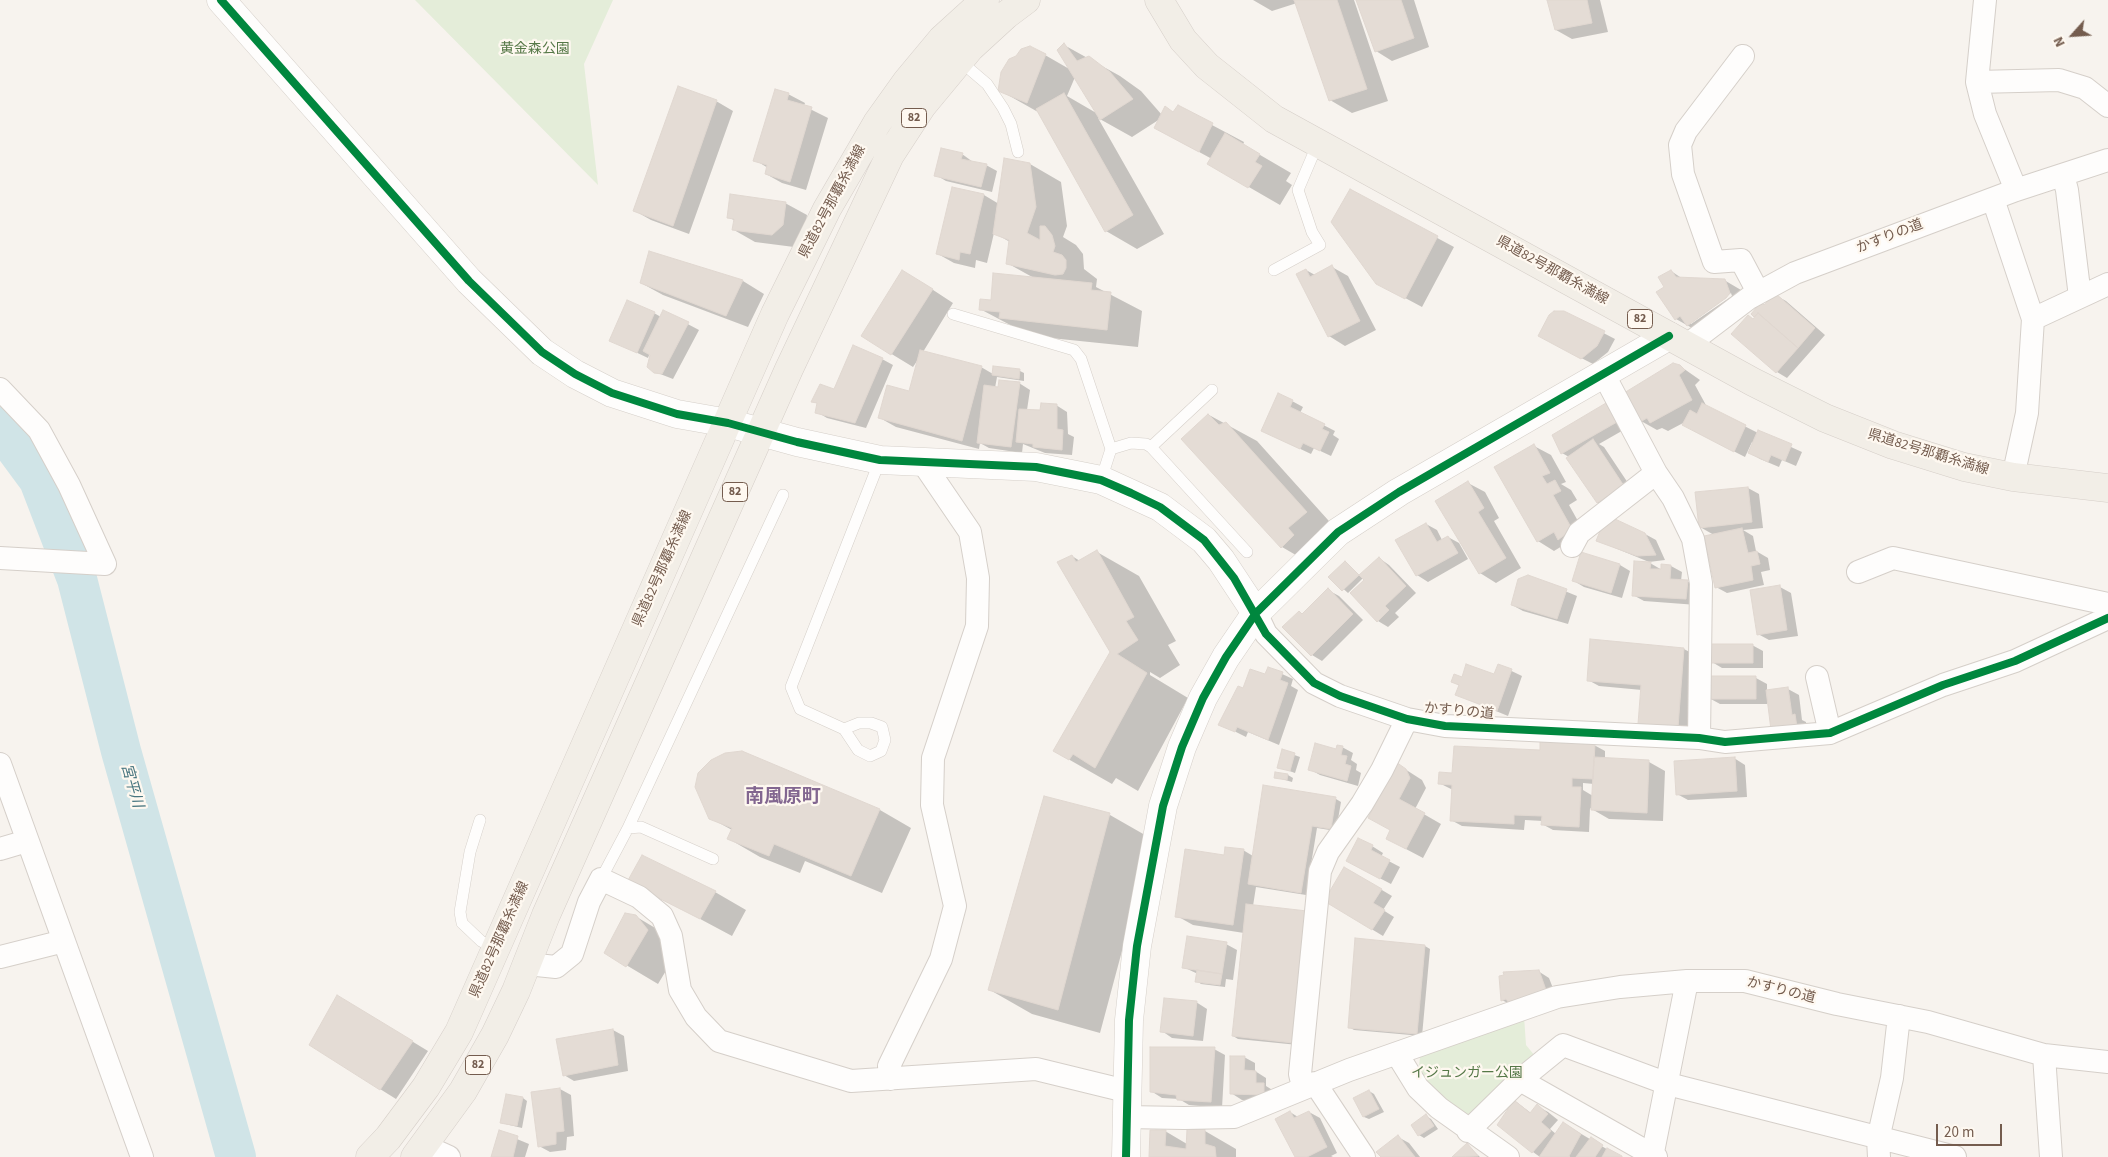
<!DOCTYPE html>
<html>
<head>
<meta charset="utf-8">
<style>
	body { margin:0 }
	#map { position:relative; width:2108px; height:1157px; overflow:hidden; background:#f7f3ee; font-family:"Source Sans 3",sans-serif }
	canvas { display:block }
	.north { position:absolute; left:2048px; top:10px; width:50px; height:50px; -webkit-text-stroke:4px #fef8f0; paint-order:stroke; rotate:244deg; font-size:14px; font-weight:700; line-height:20px; text-align:center; color:#745c4e }
	.north::after { content:''; display:block; margin:auto; width:18px; height:22px; background:#745c4e; clip-path:polygon(50% 0,100% 100%,50% 72%,0 100%) }
	.scale { position:absolute; left:1936px; top:1124px; width:66px; height:22px; box-sizing:border-box; border:2px solid #745c4e; border-top:0; padding-left:6px; font-size:15px; line-height:18px; white-space:nowrap; color:#745c4e; -webkit-text-stroke:4px #fef8f0; paint-order:stroke }
</style>
</head>
<body>
<div id="map">
<canvas width="2108" height="1157"></canvas>
<div class="north">N</div>
<div class="scale">20 m</div>
</div>
<script>
const context = document.querySelector('canvas').getContext('2d');
context.lineJoin = 'round';
function paint(path, color) { context.fillStyle = color; context.fill(path, 'evenodd'); }
const shape = rows => new Path2D(rows.map(r => 'M' + r).join(''));
function stroke(path, color, width, dash) { context.strokeStyle = color; context.lineWidth = width; context.lineCap = dash ? 'butt' : 'round'; context.setLineDash(dash || []); context.stroke(path); }
function write(font, color, halo, rows, align = 'center') {
  context.font = font + ' "Source Sans 3","Noto Sans JP",sans-serif'; context.lineWidth = 4.5; context.setLineDash([]); context.textBaseline = 'middle'; context.strokeStyle = halo; context.fillStyle = color; for (const [text, x, y, turn = 0] of rows) {
    context.save(); context.translate(x, y); context.rotate((+turn || 0) * Math.PI / 180); context.textAlign = isNaN(turn) ? turn : align; if (halo) context.strokeText(text, 0, 0); context.fillText(text, 0, 0); context.restore();
  }
}
const green = shape([
	[415,0,613,0,584,64,598,185],
	[1524,1016,1526,1045,1535,1056,1472,1114,1464,1118,1456,1112,1422,1075,1419,1066,1420,1057,1429,1051]
]);
const shadow = shape([
	[1253,0,1354,0,1388,101,1352,113,1330,100,1297,3,1272,11],
	[1357,0,1414,0,1429,47,1392,61,1376,51],
	[1549,0,1600,0,1608,32,1572,39,1556,30],
	[1064,45,1120,76,1141,91,1162,115,1174,113,1178,107,1244,142,1243,145,1291,173,1286,181,1292,185,1280,205,1209,164,1212,159,1155,128,1160,119,1132,137,1098,118,1164,234,1137,249,1106,231,1038,112,999,90,1045,55,1071,70],
	[1075,77,1098,114,1067,96],
	[788,94,805,103,804,106,828,118,806,190,782,183,766,174,768,168,755,160],
	[716,101,733,111,689,234,651,220,635,211],
	[962,154,973,162,986,165,997,171,992,192,946,181,936,175],
	[1030,164,1061,182,1067,226,1063,237,1076,245,1083,254,1084,269,1097,279,1096,287,1142,311,1138,347,1031,336,980,309,1034,278,1007,263,1010,242,994,233,987,263,976,260,975,268,954,263,938,254,984,195,999,204],
	[1350,191,1454,247,1422,307,1394,292],
	[785,203,807,215,804,237,794,247,755,242,734,230,735,221,729,217],
	[650,253,743,281,764,294,748,327,663,295,641,283],
	[1332,267,1348,276,1376,330,1345,346,1329,336,1306,270,1315,275],
	[1671,271,1683,279,1724,280,1741,290,1746,303,1692,328,1676,319,1665,288],
	[1731,293,1732,296,1691,324,1689,322],
	[924,284,953,303,923,352,981,367,993,374,1020,371,1024,373,1024,381,997,377,995,388,1019,383,1030,390,1027,410,1041,412,1056,405,1067,412,1068,434,1074,437,1072,455,1045,453,1023,444,1022,453,989,448,980,443,979,449,896,427,880,418,910,392,919,358,913,367,862,336],
	[1775,295,1786,301,1825,335,1787,378,1777,372,1754,320,1756,317,1753,314,1765,306],
	[663,311,699,330,673,379,655,372,651,350,648,358,610,340,654,313,661,317],
	[1563,312,1615,339,1608,352,1593,364,1550,342],
	[882,359,893,365,866,428,827,418,817,412,818,404,813,401,834,391],
	[1680,366,1700,380,1695,385,1707,407,1758,433,1758,432,1802,452,1796,466,1782,460,1779,467,1760,459,1750,453,1754,443,1752,442,1745,457,1694,431,1685,422,1668,431,1662,428,1657,430,1641,421],
	[1292,401,1303,407,1300,413,1335,431,1333,435,1339,439,1331,456,1314,448,1311,454,1273,436],
	[1606,405,1617,411,1627,428,1599,444,1604,447,1634,492,1609,509,1598,503,1569,457,1562,453],
	[1209,415,1257,441,1337,530,1313,565,1282,547],
	[1534,446,1551,455,1566,482,1561,484,1571,490,1577,500,1569,505,1588,539,1567,543,1554,551,1538,541],
	[1468,483,1485,492,1499,518,1494,521,1521,568,1496,583,1480,573],
	[1748,488,1759,494,1763,528,1743,530,1753,536,1756,551,1768,558,1770,570,1761,572,1764,585,1727,593,1716,587,1714,535,1700,527],
	[1426,524,1437,530,1442,540,1448,537,1459,543,1468,559,1428,582,1417,575],
	[1645,534,1656,540,1665,560,1649,562,1598,541],
	[1097,552,1139,576,1176,641,1168,645,1180,665,1160,678,1150,672,1150,675,1188,698,1138,791,1116,778,1112,784,1054,751,1111,652,1072,556,1080,561],
	[1379,558,1389,565,1416,593,1395,613,1399,617,1388,627,1378,621,1363,578,1348,593,1330,577,1345,562,1360,576],
	[1650,563,1662,570,1671,566,1682,572,1681,581,1687,581,1698,587,1697,605,1644,601,1633,595],
	[1620,565,1630,571,1622,598,1584,587,1574,581],
	[1528,576,1577,596,1568,624,1523,611,1512,605],
	[1780,587,1791,593,1798,636,1769,640,1758,634],
	[1328,590,1339,596,1363,620,1322,661,1312,655,1303,615],
	[1592,641,1684,649,1695,655,1688,733,1650,729,1642,690,1599,686,1588,680],
	[1752,645,1763,651,1763,668,1722,668,1712,662],
	[1499,665,1522,676,1508,716,1457,695,1460,686,1453,682,1494,676],
	[1269,668,1293,679,1291,686,1298,690,1279,745,1248,732,1246,737,1220,724,1244,690,1266,676],
	[1709,677,1756,678,1767,684,1767,691,1788,689,1799,695,1802,720,1806,722,1807,733,1783,736,1769,699,1767,704,1720,704,1709,698],
	[1594,745,1605,751,1605,759,1649,762,1665,771,1663,821,1609,819,1590,808,1589,832,1553,830,1542,824,1543,821,1525,820,1524,830,1462,826,1451,820,1453,790,1439,783,1453,774,1541,752],
	[1583,783,1594,784,1593,796,1583,790],
	[1342,747,1353,753,1351,760,1357,764,1356,770,1361,773,1358,786,1320,775,1309,769],
	[1283,751,1300,757,1295,773,1278,767],
	[741,753,880,810,911,828,882,893,805,861,800,873,760,857,729,839,732,830,710,818],
	[1734,758,1745,765,1747,797,1688,800,1677,794],
	[1397,764,1422,780,1426,788,1415,809,1441,824,1423,858,1404,848,1392,830],
	[1288,775,1293,778,1292,782,1275,777],
	[1045,798,1110,815,1152,839,1100,1033,1032,1014,990,990],
	[1336,799,1341,802,1336,831,1317,828,1306,895,1256,887,1253,906,1298,1045,1238,1039,1233,1036,1244,933,1193,925,1177,916,1225,856,1243,850,1253,856],
	[1372,846,1383,853,1381,857,1400,867,1391,884,1358,867],
	[1345,868,1392,896,1383,910,1394,917,1383,936,1325,901],
	[629,881,715,892,746,910,732,936],
	[635,916,667,935,679,949,658,984,606,953],
	[1226,944,1237,950,1233,980,1226,979,1225,987,1201,984,1197,981,1198,974,1183,967],
	[1425,946,1430,949,1422,1036,1354,1030,1349,1027],
	[1538,971,1549,978,1556,996,1513,1006,1502,1000],
	[1196,1002,1207,1009,1203,1041,1172,1038,1162,1031],
	[354,1006,428,1051,396,1099,380,1089],
	[613,1030,624,1036,628,1071,574,1081,564,1075],
	[1214,1049,1225,1055,1222,1108,1189,1105,1179,1099,1162,1098,1151,1091],
	[1244,1057,1255,1063,1255,1071,1266,1078,1266,1086,1274,1091,1274,1101,1242,1100,1231,1093],
	[560,1089,571,1095,574,1136,567,1137,566,1150,550,1152,539,1146],
	[1369,1091,1374,1094,1384,1112,1369,1119,1364,1117,1355,1099],
	[523,1098,527,1101,522,1128,501,1123],
	[1515,1101,1531,1113,1537,1106,1548,1112,1558,1120,1550,1129,1556,1134,1563,1123,1620,1157,1540,1157,1533,1152],
	[1290,1112,1298,1117,1309,1112,1320,1118,1337,1153,1331,1156,1333,1157,1296,1157],
	[1426,1116,1431,1119,1438,1129,1424,1138,1419,1135],
	[1165,1131,1187,1144,1205,1131,1236,1149,1236,1157,1151,1157],
	[500,1132,529,1144,525,1157,492,1157],
	[1398,1137,1409,1143,1420,1157,1382,1157],
	[1467,1145,1480,1157,1453,1157]
]);
const river = shape([
	[0,427,39,480,77,579,121,751,236,1157]
]);
const building = shape([
	[1294,0,1337,0,1367,89,1329,101,1294,0],
	[1356,0,1401,0,1414,38,1375,52,1356,0],
	[1547,0,1587,0,1592,23,1555,30,1547,0],
	[1064,43,1077,61,1089,56,1110,72,1133,99,1100,120,1057,50,1064,43],
	[1030,46,1046,54,1027,103,998,91,1001,72,1009,59,1016,56,1021,49,1030,46],
	[678,86,717,100,673,226,633,211,678,86],
	[775,89,789,93,787,100,812,107,790,182,765,174,767,165,753,161,775,89],
	[1064,93,1133,215,1105,232,1036,109,1064,93],
	[1178,105,1213,123,1199,152,1154,128,1165,106,1173,112,1178,105],
	[1225,133,1260,154,1255,162,1262,166,1248,188,1207,164,1225,133],
	[941,148,963,153,961,159,987,164,981,187,934,176,941,148],
	[1004,158,1030,163,1036,207,1027,233,1040,240,1040,226,1045,226,1052,235,1055,246,1053,252,1062,255,1066,260,1066,268,1063,274,1055,275,1006,264,1009,240,993,234,1004,158],
	[952,187,984,194,970,254,960,252,959,260,936,254,952,187],
	[1350,189,1438,236,1405,299,1376,284,1331,222,1350,189],
	[730,194,786,202,783,225,772,235,732,230,734,219,727,218,730,194],
	[649,251,743,280,726,316,640,283,649,251],
	[1332,265,1360,321,1328,337,1296,274,1306,269,1310,277,1332,265],
	[902,270,933,289,891,355,861,336,902,270],
	[1671,270,1676,277,1725,279,1730,293,1726,298,1687,326,1680,316,1675,320,1656,292,1664,287,1658,277,1671,270],
	[993,273,1092,283,1091,290,1111,292,1107,330,999,318,1000,312,979,310,980,299,991,300,993,273],
	[1775,293,1815,328,1798,348,1758,313,1754,317,1751,314,1761,302,1764,305,1775,293],
	[627,300,655,312,637,353,609,341,627,300],
	[663,310,689,322,662,374,654,373,647,367,650,355,643,351,663,310],
	[1554,311,1564,311,1605,331,1597,346,1581,359,1538,336,1549,315,1554,311],
	[1758,313,1798,348,1776,373,1731,334,1748,315,1753,319,1758,313],
	[853,345,883,358,855,423,815,413,817,403,811,402,820,384,834,389,853,345],
	[920,350,982,366,962,441,878,418,887,385,909,391,920,350],
	[1673,363,1680,365,1685,370,1679,375,1692,400,1650,423,1647,418,1640,422,1624,393,1673,363],
	[993,366,1020,369,1019,379,992,375,993,366],
	[999,380,1020,382,1011,447,977,443,984,385,998,387,999,380],
	[1278,393,1293,400,1290,407,1325,424,1322,429,1329,432,1320,451,1303,443,1300,449,1261,431,1278,393],
	[1041,403,1057,404,1057,429,1063,430,1062,450,1033,447,1033,444,1016,442,1019,409,1040,410,1041,403],
	[1606,403,1617,422,1561,454,1552,435,1606,403],
	[1702,403,1746,425,1734,452,1682,425,1690,410,1697,414,1702,403],
	[1208,414,1219,425,1226,422,1307,512,1288,528,1294,535,1281,548,1181,439,1208,414],
	[1758,430,1792,444,1785,461,1771,455,1768,462,1748,453,1758,430],
	[1593,439,1624,486,1597,503,1566,458,1593,439],
	[1534,444,1550,473,1542,476,1547,484,1555,480,1561,491,1553,495,1572,529,1558,540,1554,532,1537,542,1494,467,1534,444],
	[1468,481,1484,508,1478,512,1506,558,1479,574,1435,501,1468,481],
	[1748,487,1752,522,1699,528,1695,492,1748,487],
	[1615,519,1645,533,1656,555,1637,556,1596,541,1602,526,1615,519],
	[1426,523,1437,542,1448,536,1458,553,1416,576,1395,540,1426,523],
	[1742,528,1748,553,1757,551,1760,564,1751,566,1753,580,1715,588,1704,536,1742,528],
	[1097,550,1134,617,1126,621,1138,640,1117,654,1147,673,1095,768,1073,754,1069,760,1053,751,1110,652,1057,562,1072,555,1076,562,1097,550],
	[1581,552,1620,564,1611,593,1572,581,1581,552],
	[1379,557,1406,586,1385,606,1389,610,1377,622,1350,593,1364,580,1359,575,1379,557],
	[1345,561,1359,575,1342,591,1328,577,1345,561],
	[1634,561,1651,562,1650,569,1661,569,1661,564,1671,565,1670,579,1688,580,1686,599,1632,596,1634,561],
	[1528,575,1567,589,1557,619,1511,605,1518,579,1528,575],
	[1780,585,1787,630,1757,635,1750,590,1780,585],
	[1328,588,1353,614,1311,656,1282,627,1299,611,1302,614,1328,588],
	[1590,639,1684,648,1678,727,1638,724,1641,685,1587,681,1590,639],
	[1710,644,1753,644,1753,663,1710,663,1710,644],
	[1466,664,1494,674,1498,664,1512,669,1497,711,1455,695,1459,685,1451,682,1454,674,1462,677,1466,664],
	[1268,667,1283,672,1280,680,1288,683,1268,740,1237,727,1235,732,1218,725,1238,686,1243,688,1250,669,1265,674,1268,667],
	[1708,676,1756,676,1756,699,1708,699,1708,676],
	[1788,687,1792,715,1795,714,1797,727,1771,730,1766,690,1788,687],
	[1540,741,1595,744,1593,779,1572,778,1572,787,1581,787,1579,827,1541,825,1542,816,1514,815,1514,824,1450,821,1452,785,1438,784,1439,772,1452,773,1454,746,1540,750,1540,741],
	[1315,743,1336,749,1337,745,1343,746,1341,755,1347,756,1345,764,1351,766,1347,781,1308,770,1315,743],
	[1282,749,1295,753,1290,771,1277,768,1282,749],
	[742,751,880,809,851,876,774,844,769,856,727,839,732,828,709,819,695,787,698,773,711,760,725,753,742,751],
	[1594,757,1649,760,1647,813,1591,810,1594,757],
	[1735,757,1737,791,1676,795,1674,761,1735,757],
	[1396,762,1406,769,1410,778,1399,799,1425,813,1406,849,1386,839,1390,830,1368,818,1396,762],
	[1275,772,1288,774,1287,780,1274,778,1275,772],
	[1263,785,1336,797,1331,829,1312,826,1301,893,1248,884,1263,785],
	[1044,796,1110,813,1058,1010,988,990,1044,796],
	[1358,838,1373,845,1371,850,1390,860,1380,879,1346,861,1358,838],
	[1225,847,1244,849,1233,925,1175,917,1185,849,1224,855,1225,847],
	[642,855,716,891,700,919,627,882,642,855],
	[1344,867,1382,889,1373,903,1385,910,1372,930,1324,901,1344,867],
	[1246,904,1307,911,1293,1043,1232,1036,1246,904],
	[625,913,636,915,648,930,626,967,604,953,625,913],
	[1187,936,1227,942,1222,974,1182,968,1187,936],
	[1355,938,1425,945,1417,1034,1348,1028,1355,938],
	[1197,970,1222,974,1220,985,1195,982,1197,970],
	[1539,970,1546,990,1509,1003,1506,999,1501,1001,1499,976,1504,975,1503,972,1539,970],
	[337,995,413,1041,380,1090,309,1045,337,995],
	[1164,998,1197,1001,1193,1036,1160,1032,1164,998],
	[613,1029,618,1065,563,1076,556,1039,613,1029],
	[1150,1047,1215,1047,1211,1102,1177,1100,1176,1095,1150,1092,1150,1047],
	[1230,1056,1245,1056,1244,1070,1256,1071,1256,1083,1264,1083,1264,1095,1230,1094,1230,1056],
	[560,1088,564,1131,556,1132,556,1144,538,1147,531,1092,560,1088],
	[1369,1090,1379,1109,1363,1117,1353,1098,1369,1090],
	[506,1094,523,1097,517,1126,500,1123,506,1094],
	[1514,1100,1530,1113,1537,1104,1548,1114,1541,1122,1551,1131,1532,1153,1497,1125,1514,1100],
	[1290,1111,1294,1118,1309,1111,1327,1147,1307,1157,1295,1157,1275,1119,1290,1111],
	[1426,1114,1434,1126,1418,1136,1411,1125,1426,1114],
	[1563,1122,1581,1134,1569,1156,1570,1157,1539,1157,1563,1122],
	[1187,1129,1205,1129,1205,1144,1215,1147,1216,1157,1149,1157,1150,1130,1166,1130,1165,1146,1186,1149,1187,1129],
	[499,1130,518,1136,513,1157,491,1157,499,1130],
	[1398,1135,1415,1157,1381,1157,1376,1152,1398,1135],
	[1591,1137,1603,1145,1595,1157,1576,1157,1591,1137],
	[1467,1143,1478,1156,1452,1157,1467,1143],
	[1607,1148,1622,1156,1622,1157,1602,1157,1607,1148]
]);
const lane = shape([
	[960,61,987,84,1003,108,1011,124,1018,152],
	[1274,270,1320,245,1312,232,1298,190,1318,143],
	[953,314,1074,350,1081,359,1111,449,1101,480],
	[1151,447,1212,390],
	[1111,449,1131,443,1146,444,1151,447,1247,552],
	[844,729,858,750,870,756,881,751,885,740,882,727,871,723,859,723,844,729,800,709,791,687,880,460],
	[480,820,470,852,460,912,462,923,481,941,495,949],
	[628,828,783,495],
	[601,879,628,828,641,827,713,859]
]);
const street = shape([
	[1985,0,1977,82,1985,114,2016,190],
	[1743,56,1686,131,1680,145,1683,174,1714,262,1741,260,1758,292],
	[1977,82,2059,80,2085,88,2108,106],
	[2063,175,2067,190,2080,297],
	[1993,199,2033,319,2027,413,2013,477],
	[2033,319,2108,284],
	[1687,345,1749,298,1795,273,2016,190,2108,160],
	[1604,375,1656,473,1673,498,1693,539,1701,583,1699,738],
	[0,389,39,430,69,485,105,564,0,558],
	[1572,546,1579,533,1656,473],
	[1858,572,1893,558,2108,604],
	[1256,613,1266,634,1314,683,1340,696,1407,719,1445,726,1699,738,1725,742,1830,733,1943,685,2015,661,2108,618],
	[1817,677,1830,733],
	[0,764,142,1157],
	[0,849,27,841],
	[0,957,64,941],
	[527,964,556,967,572,954,589,902,601,879,639,897,662,916,671,936,680,990,696,1017,719,1041,851,1081,1036,1069,1126,1091],
	[1397,1054,1418,1088,1439,1108,1508,1157],
	[2044,1055,2051,1157],
	[890,1079,889,1066,941,959,955,906,932,805,933,758,977,626,978,578,970,532,923,463],
	[1520,1080,1656,1157],
	[1315,1083,1364,1157],
	[1303,1087,1300,1074,1320,871,1328,852,1362,804,1382,770,1407,719],
	[1125,1117,1184,1118,1234,1117,1349,1070,1557,997,1620,987,1687,981,1745,981,1837,1004,1928,1022,2044,1055,2108,1062],
	[1468,1131,1520,1080,1563,1045,1668,1084,1955,1157],
	[425,1146,449,1157],
	[1652,1157,1687,981],
	[1879,1157,1878,1139,1892,1078,1899,1016]
]);
const secondary = shape([
	[221,0,469,281,542,352,575,374,612,393,677,414,728,423,797,442,880,460,1036,467,1101,480,1160,507,1204,540,1221,560,1256,613],
	[1126,1157,1129,1020,1137,946,1163,806,1182,747,1203,698,1226,657,1256,613,1338,532,1399,492,1669,336]
]);
const primary = shape([
	[1159,0,1183,40,1207,66,1274,119,1753,382,1825,418,1893,445,1964,467,2013,477,2108,488],
	[370,1157,388,1138,426,1087,459,1032,775,314,827,209,877,123,907,81,942,39,985,0],
	[415,1157,463,1091,495,1035,516,991,546,915,789,369,890,155,922,106,970,48,1006,15,1026,0]
]);
const cycleway = shape([
	[221,0,469,281,542,352,575,374,612,393,677,414,728,423,797,442,880,460,1036,467,1101,480,1131,493,1160,507,1204,540,1234,578,1266,634,1314,683,1340,696,1407,719,1445,726,1699,738,1725,742,1830,733,1943,685,2015,661,2108,618],
	[1126,1157,1129,1020,1137,946,1163,806,1182,747,1203,698,1226,657,1256,613,1338,532,1399,492,1669,336]
]);
const shields = [
	[914,118,25],
	[1640,319,25],
	[735,492,25],
	[478,1065,25]
];
const shieldNames = [
	["82",914,118],
	["82",1640,319],
	["82",735,492],
	["82",478,1065]
];
const parkNames = [
	["黄金森公園",535,50],
	["イジュンガー公園",1467,1074]
];
const streetNames = [
	["県道82号那覇糸満線",833,202,-62],
	["かすりの道",1890,237,-21],
	["県道82号那覇糸満線",1552,271,29],
	["県道82号那覇糸満線",1928,453,17],
	["県道82号那覇糸満線",663,569,-66],
	["かすりの道",1459,712,5],
	["県道82号那覇糸満線",500,940,-66],
	["かすりの道",1781,991,14]
];
const waterNames = [
	["宮平川",131,786,74]
];
const districtNames = [
	["南風原町",783,798]
];
paint(green, '#e4edd9');
paint(shadow, '#0003');
stroke(river, '#d0e4e7', 40);
paint(building, '#e4dcd5');
stroke(building, '#e0d7d0', 1);
stroke(lane, '#d5cfc9', 12);
stroke(street, '#d5cfc9', 24);
stroke(secondary, '#d5cfc9', 29);
stroke(primary, '#d5cec8', 29);
stroke(lane, '#fefdfc', 11);
stroke(street, '#fefdfc', 22);
stroke(secondary, '#fefdfc', 28);
stroke(primary, '#f2eee7', 28);
stroke(cycleway, '#00873e', 8);
for (const [x, y, w] of shields) { const box = new Path2D(); box.roundRect(x - w / 2, y - 9.5, w, 19, 4); context.fillStyle = '#fef8f0'; context.fill(box); stroke(box, '#745c4e', 1); }
write('bold 12px', '#745c4e', null, shieldNames);
write('14px', '#557847', '#fef8f0', parkNames);
write('14px', '#745c4e', '#fef8f0', streetNames);
write('italic 15px', '#47757f', '#fef8f0', waterNames);
write('bold 19px', '#826690', '#fef8f0', districtNames);
</script>
</body>
</html>
